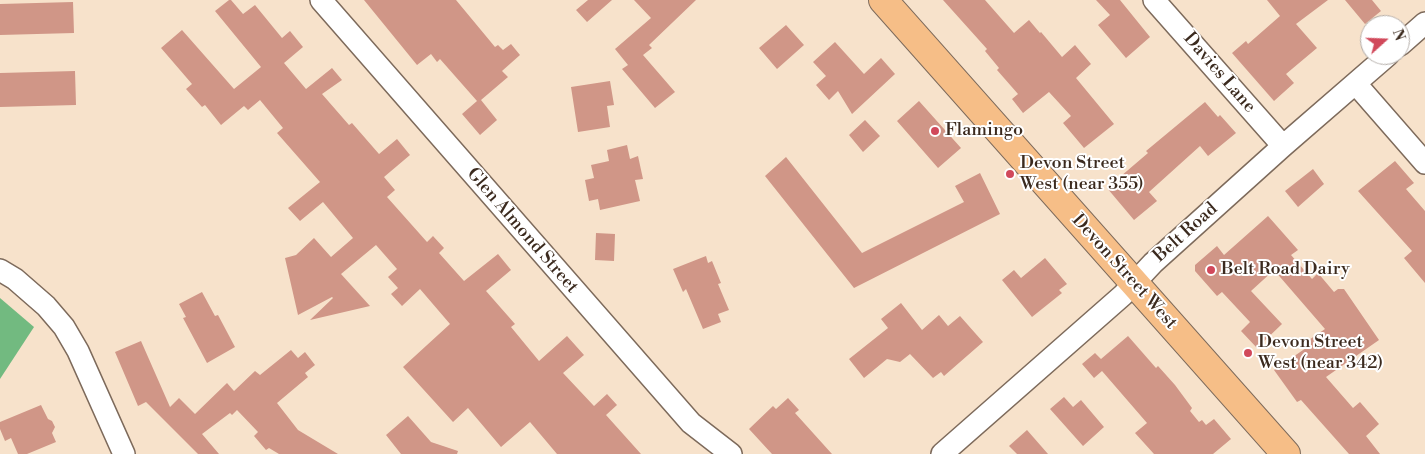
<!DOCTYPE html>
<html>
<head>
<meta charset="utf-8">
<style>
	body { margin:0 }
	#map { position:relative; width:1425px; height:454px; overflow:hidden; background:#f7e2cb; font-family:"Libre Bodoni",serif }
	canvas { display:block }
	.north { position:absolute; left:1360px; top:15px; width:50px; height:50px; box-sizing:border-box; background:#fff; border:1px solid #b1aaa5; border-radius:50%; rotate:70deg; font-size:14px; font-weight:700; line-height:20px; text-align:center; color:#3b2a1e }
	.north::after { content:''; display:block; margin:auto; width:18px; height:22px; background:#d1495b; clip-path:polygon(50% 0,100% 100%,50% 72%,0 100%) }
</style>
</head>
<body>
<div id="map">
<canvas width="1425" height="454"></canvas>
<div class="north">N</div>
</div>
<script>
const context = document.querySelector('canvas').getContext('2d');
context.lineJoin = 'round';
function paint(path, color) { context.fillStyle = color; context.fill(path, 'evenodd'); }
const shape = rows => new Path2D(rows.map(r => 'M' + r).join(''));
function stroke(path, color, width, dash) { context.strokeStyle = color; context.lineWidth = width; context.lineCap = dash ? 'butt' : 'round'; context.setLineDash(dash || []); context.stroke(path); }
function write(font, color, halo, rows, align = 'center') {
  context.font = font + ' "Libre Bodoni",serif'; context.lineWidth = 4; context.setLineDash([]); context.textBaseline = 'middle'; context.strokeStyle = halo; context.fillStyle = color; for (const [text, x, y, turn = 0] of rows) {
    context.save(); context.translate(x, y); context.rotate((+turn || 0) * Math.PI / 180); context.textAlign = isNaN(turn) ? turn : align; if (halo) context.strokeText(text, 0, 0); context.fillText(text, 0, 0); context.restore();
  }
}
const forest = shape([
	[0,298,34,327,0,379]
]);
const building = shape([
	[229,0,231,0,243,14,255,5,282,38,290,31,303,47,284,63,306,89,332,68,342,80,322,94,349,125,352,123,379,154,397,139,410,155,384,177,395,190,387,197,427,242,433,236,444,248,439,253,464,281,498,254,511,270,486,291,515,324,511,327,539,361,567,336,584,355,563,373,594,406,607,394,617,405,606,415,641,454,557,454,530,422,501,447,468,408,453,422,403,367,450,324,420,289,402,306,391,294,398,288,388,277,397,269,376,245,341,274,370,306,310,320,333,298,332,297,298,315,285,258,296,255,314,238,331,257,353,238,323,202,300,221,288,208,320,182,277,133,283,128,260,100,248,110,244,106,221,125,205,105,202,107,186,89,192,84,161,48,182,30,234,89,261,67,215,11],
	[364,0,456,0,495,47,498,45,503,50,511,44,520,55,502,71,508,77,481,100,497,120,480,135,462,114,477,101,440,59,437,62,431,54,417,65],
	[588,0,612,0,587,22,576,10],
	[634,0,696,0,649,45,652,48,643,55,675,92,655,108,622,69,628,65,615,49,651,18],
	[943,0,985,0,1014,33,1029,20,1040,33,1041,32,1062,57,1075,45,1091,64,1076,78,1114,124,1084,148,1063,123,1071,116,1049,92,1023,113,1012,99,1018,94,997,70,999,68,985,51,987,49],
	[1096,0,1120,0,1150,37,1126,58,1098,25,1110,15],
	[1267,0,1328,0,1296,24,1317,48,1286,74,1294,83,1274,101,1232,53,1246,41,1248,44,1280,16],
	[1345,0,1372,0,1381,11,1365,24],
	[73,2,74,33,0,35,0,4],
	[786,25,804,45,777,69,759,48],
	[835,42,864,74,881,58,895,74,852,114,838,91,829,100,816,85,826,76,813,62],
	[75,71,76,105,0,107,0,73],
	[610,81,614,105,607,106,610,127,578,132,571,87],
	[919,101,961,148,938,168,897,121],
	[1205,102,1218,117,1220,115,1236,133,1208,156,1200,146,1149,192,1157,201,1134,220,1107,188,1148,153,1146,151],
	[865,120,880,136,863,152,849,135],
	[627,145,630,159,638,156,643,179,635,180,640,201,600,210,598,199,589,201,585,180,594,178,591,165,609,161,607,150],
	[786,157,862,253,964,202,955,186,980,173,1000,214,854,288,765,176],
	[1395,161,1414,183,1406,189,1425,211,1425,283,1404,258,1412,251,1358,191],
	[1313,169,1324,184,1298,207,1285,191],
	[1268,216,1298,250,1291,255,1312,279,1318,273,1334,292,1338,289,1344,289,1379,340,1326,377,1353,408,1360,402,1379,424,1366,436,1380,454,1349,454,1301,400,1297,402,1274,370,1306,348,1303,344,1325,329,1274,270,1251,291,1282,324,1257,348,1241,331,1250,322,1222,292,1217,296,1195,271,1195,265,1217,246,1224,255],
	[596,233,615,234,614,261,595,260],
	[706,256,708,263,712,261,721,283,718,284,729,310,718,314,721,322,703,329,686,289,683,292,673,269],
	[1045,258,1067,284,1059,290,1062,293,1032,317,1002,280,1014,270,1021,278],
	[202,292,215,316,218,315,235,347,207,363,183,318,186,317,179,304],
	[901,303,922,330,939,315,948,326,960,316,983,342,944,376,941,372,933,378,910,354,900,362,887,359,864,378,849,359,888,328,881,319],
	[1128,336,1156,368,1158,366,1175,385,1192,408,1190,411,1199,422,1202,420,1206,425,1214,419,1231,439,1213,454,1154,454,1135,433,1147,423,1102,371,1094,378,1082,364,1095,353,1101,359],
	[141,341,170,407,179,398,195,414,227,383,234,391,255,371,260,375,291,350,298,358,305,352,315,365,305,373,308,377,277,403,298,430,338,454,279,454,269,448,266,450,254,436,258,432,237,410,232,415,230,413,202,434,219,454,198,454,146,402,138,406,115,352],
	[1064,397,1073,407,1081,400,1104,427,1083,446,1050,409],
	[788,398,799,410,795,413,832,454,772,454,749,429,773,406,776,409],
	[41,405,48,419,52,421,55,427,52,433,56,442,27,454,18,454,11,438,5,441,0,429,0,422],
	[408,416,431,442,458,451,457,454,401,454,386,435],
	[1027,430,1048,454,1017,454,1009,446]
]);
const minor = shape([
	[321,0,691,423,731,454],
	[1154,0,1283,146],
	[1400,45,1425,23],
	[1356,84,1425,163],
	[0,270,15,279,46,306,64,327,78,351,124,454],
	[942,454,1123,295,1153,263,1283,146,1388,55]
]);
const primary = shape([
	[883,0,1286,454]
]);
const markers = [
	[935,131,5,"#d1495b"],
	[1010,174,5,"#d1495b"],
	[1211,270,5,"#d1495b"],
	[1248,353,5,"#d1495b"]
];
const streetNames = [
	["Davies Lane",1219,73,49],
	["Glen Almond Street",522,231,49],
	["Belt Road",1186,233,-42],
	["Devon Street West",1124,272,48]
];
const poiNames = [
	["Flamingo",945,131],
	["Devon Street",1020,164],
	["West (near 355)",1020,185],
	["Belt Road Dairy",1221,270],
	["Devon Street",1258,343],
	["West (near 342)",1258,364]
];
paint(forest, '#72ba80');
paint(building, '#d09687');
stroke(minor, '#7d6a5b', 24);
stroke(primary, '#7d6a5b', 30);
stroke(minor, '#fff', 21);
stroke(primary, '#f6be87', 28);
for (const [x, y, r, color] of markers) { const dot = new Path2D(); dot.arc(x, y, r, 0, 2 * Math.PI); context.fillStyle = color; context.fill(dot); stroke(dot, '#fff', 2); }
write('18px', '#3b2a1e', '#fff', streetNames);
write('18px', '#3b2a1e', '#fff', poiNames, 'left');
</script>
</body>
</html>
